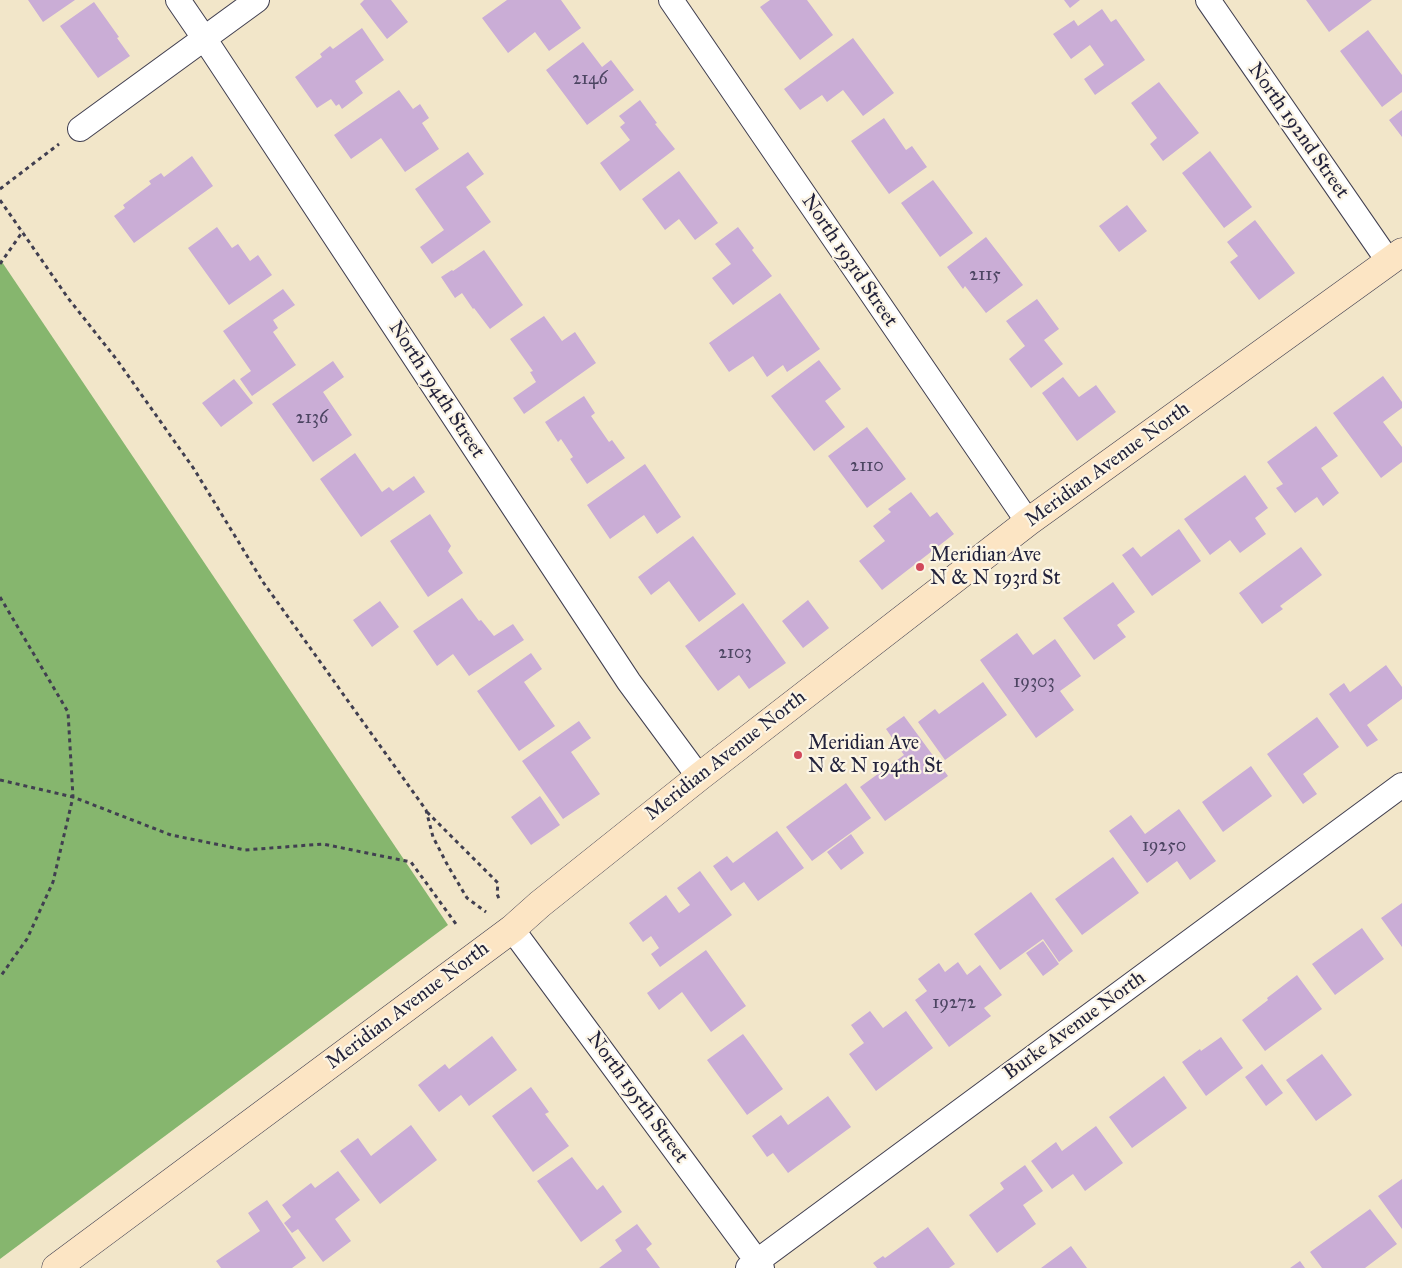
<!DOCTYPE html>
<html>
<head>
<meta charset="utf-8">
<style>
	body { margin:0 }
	canvas { display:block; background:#f2e6c9 }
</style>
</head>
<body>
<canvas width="1402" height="1268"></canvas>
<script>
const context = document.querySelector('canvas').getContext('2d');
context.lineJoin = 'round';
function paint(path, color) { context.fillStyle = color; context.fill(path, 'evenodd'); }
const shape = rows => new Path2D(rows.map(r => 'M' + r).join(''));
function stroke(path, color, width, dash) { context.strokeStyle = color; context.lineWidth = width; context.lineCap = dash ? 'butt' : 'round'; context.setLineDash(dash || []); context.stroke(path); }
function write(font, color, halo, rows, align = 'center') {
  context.font = font + ' "IM FELL Great Primer",serif'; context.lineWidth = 4.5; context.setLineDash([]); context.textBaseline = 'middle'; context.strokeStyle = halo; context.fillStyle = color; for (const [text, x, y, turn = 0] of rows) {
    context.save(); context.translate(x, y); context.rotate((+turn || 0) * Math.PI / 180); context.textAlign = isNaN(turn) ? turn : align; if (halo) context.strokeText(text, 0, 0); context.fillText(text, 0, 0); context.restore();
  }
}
const forest = shape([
	[0,259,448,925,0,1259]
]);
const building = shape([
	[28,0,75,0,43,22],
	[364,0,391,0,408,22,387,39,360,4],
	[507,0,561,0,581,28,549,51,535,32,508,53,482,18],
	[770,0,807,0,833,35,800,60,760,7],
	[1064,0,1080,0,1070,8],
	[1306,0,1372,0,1329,32],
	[94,2,119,37,117,38,130,56,98,78,60,26],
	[1102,9,1111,22,1116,19,1145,60,1095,95,1084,79,1104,65,1090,45,1071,59,1053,34,1074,20,1078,26],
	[362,28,384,60,355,81,363,93,342,109,339,104,336,106,331,99,317,108,295,77,322,57,320,54,330,46,333,49],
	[1368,30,1402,75,1402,92,1382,107,1340,51],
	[853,38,894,93,863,116,843,90,827,102,822,95,800,110,784,89],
	[583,42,602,67,611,60,634,90,587,125,546,70],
	[1159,82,1199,133,1163,161,1150,144,1157,138,1131,103],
	[399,90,413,109,420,104,429,118,422,123,439,149,405,172,381,138,351,159,334,135],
	[640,100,657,123,655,124,675,149,620,191,600,163,630,140,620,127,625,123,619,116],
	[1402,110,1402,137,1389,120],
	[884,118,906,150,912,146,927,167,889,194,851,141],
	[1210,151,1252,207,1224,228,1182,173],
	[468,152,484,174,466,187,491,222,432,264,420,247,444,230,415,189],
	[192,156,213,186,134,243,114,216,125,208,123,205,151,184,149,181,161,173,164,177],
	[679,171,718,223,695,240,679,219,665,230,642,199],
	[933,180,973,233,940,257,901,203],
	[1127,205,1147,231,1119,252,1099,226],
	[1255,220,1295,273,1259,300,1230,262,1238,256,1227,242],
	[217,227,232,248,238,244,250,261,258,255,272,275,229,305,188,248],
	[738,227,754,248,752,250,772,276,733,305,712,278,731,264,715,244],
	[986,237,1023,285,986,313,965,286,963,289,947,267],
	[484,250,523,305,490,329,474,308,473,309,462,293,455,298,441,277,452,270,453,271],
	[283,289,295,305,273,320,278,328,273,332,296,365,252,396,240,379,251,371,223,331],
	[780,293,820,349,787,372,783,365,767,377,753,356,729,372,709,343],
	[1037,299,1059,329,1044,340,1063,364,1031,388,1009,359,1025,346,1006,321],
	[544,316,562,341,575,332,596,363,524,414,513,398,536,382,530,372,533,371,510,339],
	[819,360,841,389,825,401,845,427,814,451,771,396],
	[333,361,344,377,323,392,352,435,313,462,272,404],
	[1383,376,1402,402,1402,408,1383,422,1402,447,1402,462,1381,478,1333,413],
	[1063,377,1079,397,1096,385,1116,412,1077,441,1042,393],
	[234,379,253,403,221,427,202,403],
	[584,396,595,413,591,416,609,442,612,440,625,458,587,484,570,459,573,457,561,439,558,442,545,422],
	[1316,426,1338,456,1321,468,1339,493,1323,506,1317,497,1295,513,1276,488,1283,484,1267,462],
	[867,427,906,479,867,508,828,456],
	[355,453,382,492,389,487,393,491,414,476,425,492,361,537,320,479],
	[645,464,681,517,657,534,644,515,610,539,587,505],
	[1245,475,1268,508,1255,518,1266,534,1240,553,1230,540,1210,555,1184,519],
	[911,492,930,517,937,512,954,534,882,590,859,561,885,541,873,526,891,512,888,509],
	[430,514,451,546,448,551,463,573,428,597,390,541],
	[1179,529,1201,561,1152,596,1122,555,1133,547,1141,557],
	[693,536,736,594,699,622,669,581,651,595,638,577],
	[1301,547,1322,575,1280,606,1283,609,1262,624,1239,593],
	[1113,582,1135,612,1117,625,1126,637,1094,660,1063,618],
	[462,598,479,621,481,620,494,636,513,624,524,640,469,676,453,654,437,666,413,631],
	[808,600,829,628,803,648,782,621],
	[380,601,399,627,372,647,353,620],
	[743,603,786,663,749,689,739,675,718,691,685,646],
	[1017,633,1033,655,1055,639,1081,676,1060,691,1074,710,1036,738,980,660],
	[531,653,542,669,524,682,555,726,519,751,477,691],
	[1386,665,1402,687,1402,699,1367,725,1378,740,1367,747,1329,694,1344,683,1350,692],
	[983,682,1007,715,945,760,918,722,935,709,939,714],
	[904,716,948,776,885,821,860,787,904,755,886,729],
	[1317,717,1339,747,1303,774,1317,794,1303,804,1267,754],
	[579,721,591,738,571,752,600,794,563,819,522,761],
	[1251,766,1272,796,1223,832,1202,802],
	[846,783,871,818,812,861,786,827],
	[540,796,560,825,531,845,511,817],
	[1179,809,1216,861,1190,880,1177,861,1147,883,1109,831,1131,815,1145,834],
	[777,831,804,868,758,901,744,882,731,891,713,866,727,856,733,863],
	[851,834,864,853,841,870,827,852],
	[1113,857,1139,893,1082,935,1055,899],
	[700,871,732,915,660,967,651,954,659,948,651,936,643,942,629,923,666,895,679,913,690,905,677,888],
	[1031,892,1073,951,1059,962,1043,939,1000,970,974,934],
	[1402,903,1402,947,1381,918],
	[1362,928,1384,959,1335,995,1312,964],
	[1043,941,1059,964,1043,976,1026,953],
	[706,950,746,1006,711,1032,682,992,659,1010,647,993],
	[958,962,967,975,980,965,1002,995,984,1008,991,1016,949,1047,915,1000,927,991,918,979,939,963,945,972],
	[1297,975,1322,1009,1265,1051,1242,1020,1268,1000,1267,998],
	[870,1011,883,1028,906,1011,933,1048,876,1091,849,1054,864,1043,851,1025],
	[743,1034,783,1089,747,1115,707,1060],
	[492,1036,517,1070,469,1106,461,1095,439,1112,418,1085,445,1064,449,1069],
	[1221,1037,1243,1068,1206,1096,1182,1062,1200,1049,1201,1051],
	[1322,1054,1352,1095,1316,1121,1286,1080],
	[1262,1064,1283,1093,1266,1106,1245,1077],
	[1164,1076,1187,1108,1132,1148,1109,1117],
	[531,1087,549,1112,545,1114,569,1146,533,1172,492,1116],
	[828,1096,851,1127,788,1173,773,1153,767,1157,752,1136,781,1115,788,1125],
	[411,1125,437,1160,380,1204,340,1151,358,1138,371,1156],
	[1096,1126,1123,1163,1085,1191,1073,1174,1052,1189,1031,1161,1056,1142,1062,1151],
	[572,1157,597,1190,603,1185,622,1212,581,1242,537,1181],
	[1025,1165,1043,1191,1023,1205,1036,1224,997,1253,969,1215,1004,1189,1000,1183],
	[338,1171,360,1200,335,1219,351,1241,323,1262,298,1229,292,1233,284,1223,291,1217,282,1205,311,1183,315,1188],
	[1402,1179,1402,1229,1378,1196],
	[267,1200,306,1258,292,1268,221,1268,216,1261,260,1231,248,1213],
	[1370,1209,1397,1244,1365,1268,1322,1268,1310,1252],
	[637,1224,652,1244,646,1249,660,1268,599,1268,622,1251,615,1240],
	[928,1227,955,1264,949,1268,877,1268,873,1263,883,1256,885,1258],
	[1071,1246,1087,1268,1041,1268],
	[1300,1261,1305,1268,1290,1268]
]);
const path = shape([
	[0,189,59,144],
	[0,200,68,298,117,360,194,469,263,582,426,810,433,837,448,866,467,898,486,912],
	[0,264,23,231],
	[0,597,68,712,73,797,53,882,27,939,0,977],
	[0,780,73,797,171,835,245,850,323,844,411,862,456,924],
	[427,812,498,883,497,894,500,901]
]);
const street = shape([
	[178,0,204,38,629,682,699,777],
	[671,0,1028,522],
	[1208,0,1389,262],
	[80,129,257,0],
	[512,929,762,1268],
	[748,1268,1402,785]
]);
const secondary = shape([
	[56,1268,512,929,540,904,699,777,1028,522,1402,252]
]);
const markers = [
	[920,567,5,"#d1495b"],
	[798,755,5,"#d1495b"]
];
const numberNames = [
	["2146",590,80],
	["2115",985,276],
	["2136",312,419],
	["2110",867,467],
	["2103",735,654],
	["19303",1034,683],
	["19250",1164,847],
	["19272",954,1004]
];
const streetNames = [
	["North 192nd Street",1298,131,55],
	["North 193rd Street",849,261,56],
	["North 194th Street",436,390,57],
	["Meridian Avenue North",1108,465,-36],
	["Meridian Avenue North",726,756,-38],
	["Meridian Avenue North",408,1006,-37],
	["Burke Avenue North",1075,1026,-36],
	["North 195th Street",637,1098,54]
];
const poiNames = [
	["Meridian Ave",930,556],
	["N & N 193rd St",930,579],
	["Meridian Ave",808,744],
	["N & N 194th St",808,767]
];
paint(forest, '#86b66e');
paint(building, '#caadd6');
stroke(street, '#413f50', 26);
stroke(secondary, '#413f50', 29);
stroke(path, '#413f50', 3, [4, 4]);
stroke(street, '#fff', 24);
stroke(secondary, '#fce5c4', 28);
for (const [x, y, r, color] of markers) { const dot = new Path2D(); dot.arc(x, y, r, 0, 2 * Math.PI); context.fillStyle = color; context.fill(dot); stroke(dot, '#fcf5e5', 2); }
write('18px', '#4c4562', null, numberNames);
write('20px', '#22223b', '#fcf5e5', streetNames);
write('20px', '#22223b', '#fcf5e5', poiNames, 'left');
</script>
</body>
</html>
